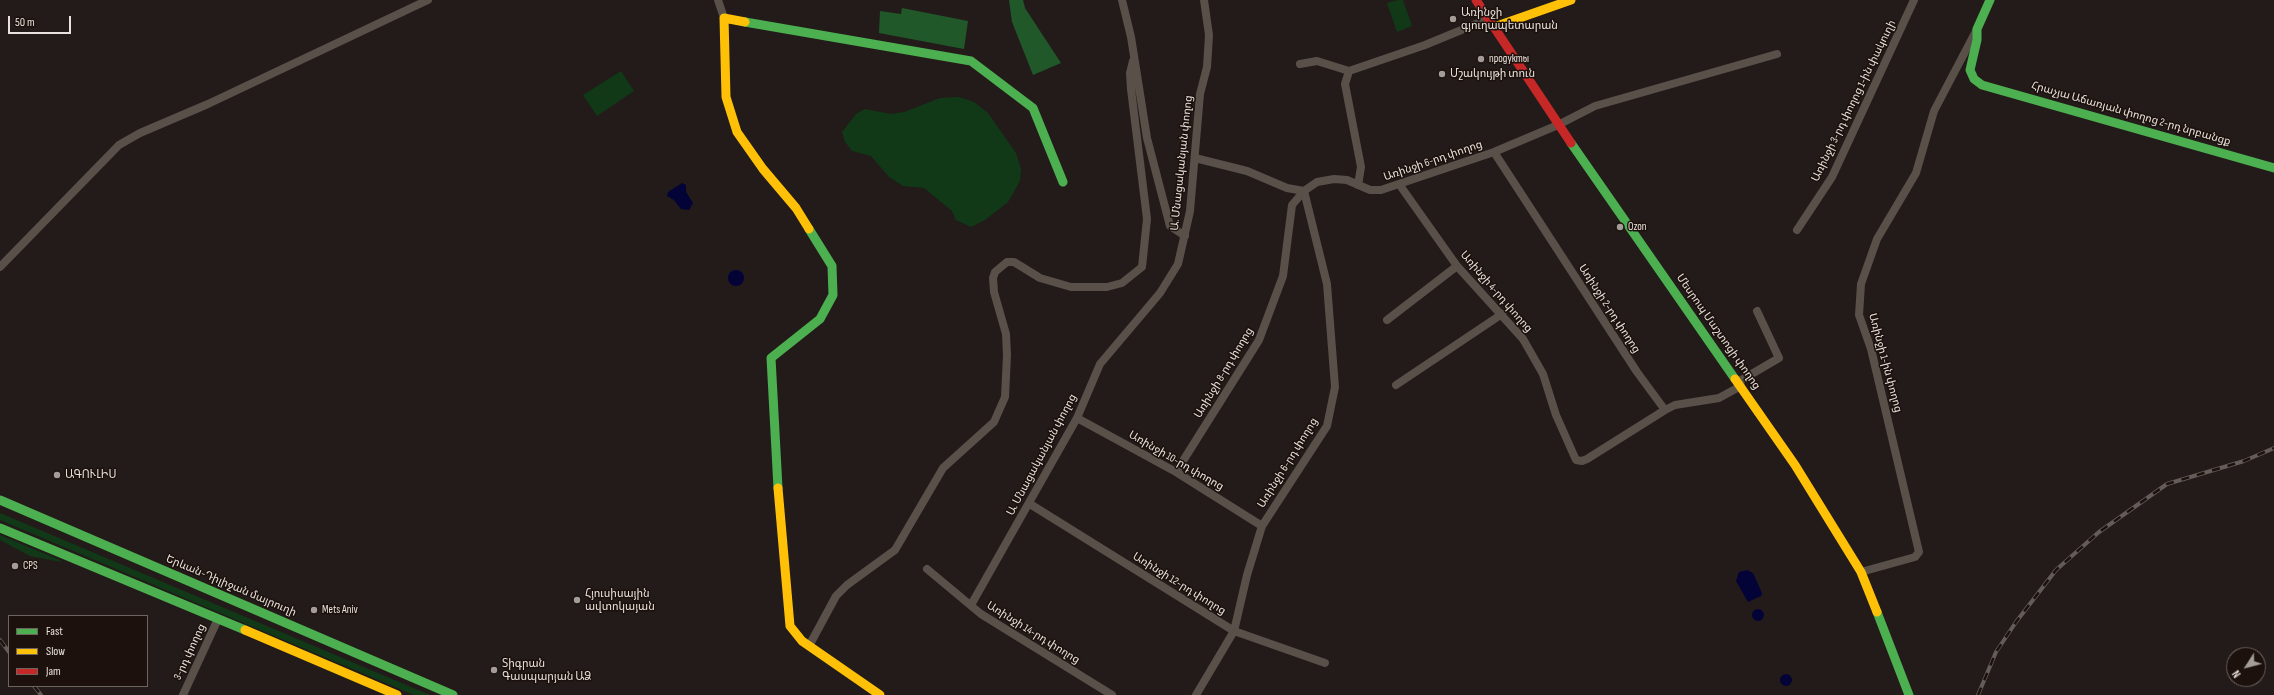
<!DOCTYPE html>
<html>
<head>
<meta charset="utf-8">
<style>
	body { margin:0 }
	#map { position:relative; width:2274px; height:695px; overflow:hidden; background:#221b19; font-family:"Sofia Sans Condensed",sans-serif }
	canvas { display:block }
	.legend { position:absolute; left:8px; top:615px; width:140px; height:72px; box-sizing:border-box; background:#1c110c; border:1px solid #6e6460; margin:0; padding:5px 7px; list-style:none; font-size:12px; color:#e9e1dd }
	.legend li { display:flex; align-items:center; gap:8px; height:20px }
	.legend b { width:20px; border:1px solid #6e6460 }
	.north { position:absolute; left:2226px; top:647px; width:40px; height:40px; box-sizing:border-box; background:#1c110c; border:1px solid #6e6460; border-radius:50%; rotate:234deg; font-size:11px; font-weight:700; line-height:16px; text-align:center; color:#e9e1dd }
	.north::after { content:''; display:block; margin:auto; width:14px; height:18px; background:#a39c98; clip-path:polygon(50% 0,100% 100%,50% 72%,0 100%) }
	.scale { position:absolute; left:8px; top:16px; width:63px; height:18px; box-sizing:border-box; border:2px solid #e9e1dd; border-top:0; padding-left:5px; font-size:12px; line-height:14px; white-space:nowrap; color:#e9e1dd; -webkit-text-stroke:3px #1c110c; paint-order:stroke }
</style>
</head>
<body>
<div id="map">
<canvas width="2274" height="695"></canvas>
<ul class="legend">
<li><b style="height:5px;background:#4caf50"></b>Fast</li>
<li><b style="height:5px;background:#ffc107"></b>Slow</li>
<li><b style="height:5px;background:#c62828"></b>Jam</li>
</ul>
<div class="north">N</div>
<div class="scale">50 m</div>
</div>
<script>
const context = document.querySelector('canvas').getContext('2d');
context.lineJoin = 'round';
function paint(path, color) { context.fillStyle = color; context.fill(path, 'evenodd'); }
const shape = rows => new Path2D(rows.map(r => 'M' + r).join(''));
function stroke(path, color, width, dash) { context.strokeStyle = color; context.lineWidth = width; context.lineCap = dash ? 'butt' : 'round'; context.setLineDash(dash || []); context.stroke(path); }
function write(font, color, halo, rows, align = 'center') {
  context.font = font + ' "Sofia Sans Condensed","Noto Sans Armenian",sans-serif'; context.lineWidth = 3; context.setLineDash([]); context.textBaseline = 'middle'; context.strokeStyle = halo; context.fillStyle = color; for (const [text, x, y, turn = 0] of rows) {
    context.save(); context.translate(x, y); context.rotate((+turn || 0) * Math.PI / 180); context.textAlign = isNaN(turn) ? turn : align; if (halo) context.strokeText(text, 0, 0); context.fillText(text, 0, 0); context.restore();
  }
}
const green = shape([
	[1398,0,1403,0,1412,26,1397,32,1387,3],
	[621,71,634,91,597,116,583,95],
	[959,97,974,102,988,113,1016,153,1021,169,1020,181,1008,202,985,220,971,227,956,220,952,211,924,188,903,186,889,177,871,156,852,151,845,142,842,132,856,114,865,109,891,114,904,112,940,98],
	[0,513,430,695,414,695,0,520],
	[0,535,60,560,61,562,30,556,0,540]
]);
const forest = shape([
	[1009,0,1023,0,1025,8,1061,63,1033,75,1012,22],
	[902,8,968,21,964,49,879,33,880,11,901,14]
]);
const water = shape([
	[682,183,686,185,686,192,693,203,689,210,681,209,674,200,667,196,668,192],
	'728 278a8 8 0 1 1 16 0a8 8 0 1 1-16 0Z',
	[1747,570,1753,573,1762,593,1761,596,1748,602,1736,581,1739,572],
	'1752 615a6 6 0 1 1 12 0a6 6 0 1 1-12 0Z',
	'1780 680a6 6 0 1 1 12 0a6 6 0 1 1-12 0Z'
]);
const street = shape([
	[718,0,724,18],
	[1122,0,1131,37,1147,138,1170,226,1185,236],
	[1300,64,1317,61,1349,71],
	[1494,152,1637,372,1665,410,1675,405,1719,398,1741,386],
	[1195,158,1247,171,1287,188,1304,191],
	[1399,184,1457,266,1523,339,1543,374,1556,415,1576,460,1582,461,1587,459,1665,410],
	[1358,185,1361,167,1345,84,1349,71,1425,45,1488,19],
	[1797,230,1832,177,1914,0],
	[0,267,119,145,140,133,208,104,428,0],
	[1387,320,1457,266],
	[1738,382,1779,358,1757,311],
	[1396,385,1502,314],
	[1077,418,1176,472,1262,526],
	[1176,472,1259,340,1283,276,1292,205,1304,191],
	[1030,504,1234,631,1325,663],
	[927,569,981,614,1112,695],
	[1861,572,1915,557,1919,552,1871,349,1859,315,1861,284,1877,239,1916,173,1934,111,1976,31],
	[971,605,1077,418,1100,364,1160,293,1178,264,1190,211,1200,94,1207,67,1209,35,1204,0],
	[809,646,836,596,847,585,895,550,943,468,994,422,1005,397,1007,355,1006,334,994,292,993,278,995,272,1007,262,1014,262,1040,278,1071,287,1107,287,1122,283,1142,267,1147,219,1131,89,1130,73,1133,61],
	[183,695,218,619],
	[1196,695,1234,631,1247,575,1262,526,1327,426,1335,387,1327,284,1304,191,1317,182,1334,179,1347,180,1370,190,1381,190,1494,152,1558,125,1595,106,1777,54]
]);
const fast = shape([
	[1990,0,1977,29,1977,40,1970,70,1974,79,1982,85,2274,168],
	[745,22,971,61,1033,108,1063,182],
	[1571,143,1735,379],
	[778,488,771,358,820,319,833,295,832,266,809,229],
	[0,500,453,695],
	[0,528,245,630],
	[1877,612,1909,695]
]);
const slow = shape([
	[745,22,724,18,726,97,737,132,763,169,796,208,809,229],
	[1494,27,1571,0],
	[1735,379,1795,465,1861,572,1877,612],
	[778,488,790,626,802,641,880,695],
	[245,630,397,695]
]);
const jam = shape([
	[1476,0,1571,143]
]);
const rail = shape([
	[0,640,9,652],
	[34,686,41,695],
	[1978,695,1996,652,2016,622,2056,570,2099,532,2167,484,2244,461,2274,448]
]);
const markers = [
	[1453,19,4,"#a39c98"],
	[1481,59,4,"#a39c98"],
	[1442,74,4,"#a39c98"],
	[1620,227,4,"#a39c98"],
	[57,475,4,"#a39c98"],
	[15,566,4,"#a39c98"],
	[577,600,4,"#a39c98"],
	[314,610,4,"#a39c98"],
	[494,670,4,"#a39c98"]
];
const poiNames = [
	["Առինջի",1461,13],
	["գյուղապետարան",1461,26],
	["продукты",1489,59],
	["Մշակույթի տուն",1450,74],
	["Ozon",1628,227],
	["ԱԳՈՒԼԻՍ",65,475],
	["CPS",23,566],
	["Հյուսիսային",585,594],
	["ավտոկայան",585,607],
	["Mets Aniv",322,610],
	["Տիգրան",502,664],
	["Գասպարյան ԱՁ",502,677]
];
const streetNames = [
	["Առինջի 3-րդ փողոց 1-ին փակուղի",1854,101,-64],
	["Հրաչյա Աճառյան փողոց 2-րդ նրբանցք",2131,114,16],
	["Առինջի 6-րդ փողոց",1433,161,-19],
	["Ա. Մնացականյան փողոց",1182,163,-84],
	["Առինջի 4-րդ փողոց",1496,292,49],
	["Առինջի 2-րդ փողոց",1609,309,57],
	["Մեսրոպ Մաշտոցի փողոց",1718,332,55],
	["Առինջի 1-ին փողոց",1885,363,75],
	["Առինջի 8-րդ փողոց",1224,373,-59],
	["Ա. Մնացականյան փողոց",1042,455,-62],
	["Առինջի 10-րդ փողոց",1176,461,30],
	["Առինջի 6-րդ փողոց",1288,463,-58],
	["Առինջի 12-րդ փողոց",1179,584,32],
	["Երևան-Դիլիջան մայրուղի",231,586,23],
	["Առինջի 14-րդ փողոց",1033,633,32],
	["3-րդ փողոց",190,652,-65]
];
paint(green, '#113917');
paint(forest, '#205829');
paint(water, '#030337');
stroke(street, '#585049', 8);
stroke(fast, '#4caf50', 9);
stroke(slow, '#ffc107', 9);
stroke(jam, '#c62828', 9);
stroke(rail, '#635c59', 4);
stroke(rail, '#1c110c', 2.5, [8]);
for (const [x, y, r, color] of markers) { const dot = new Path2D(); dot.arc(x, y, r, 0, 2 * Math.PI); context.fillStyle = color; context.fill(dot); stroke(dot, '#1c110c', 1.5); }
write('11px', '#e9e1dd', '#1c110c', poiNames, 'left');
write('11px', '#e9e1dd', '#1c110c', streetNames);
</script>
</body>
</html>
